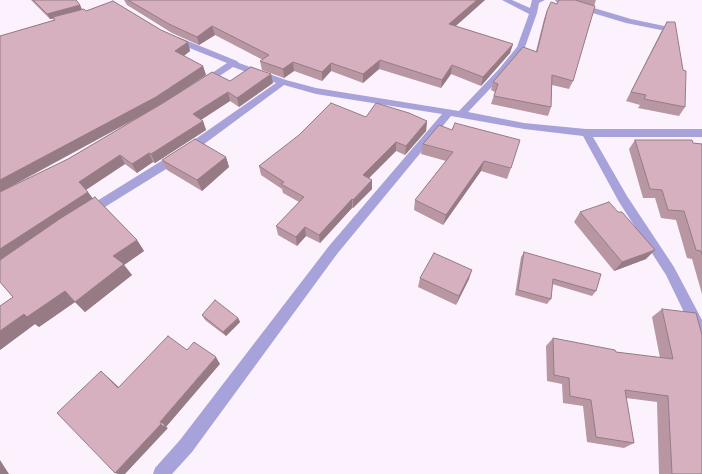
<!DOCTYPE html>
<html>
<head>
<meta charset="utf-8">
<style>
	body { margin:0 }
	canvas { display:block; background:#fcf2fd }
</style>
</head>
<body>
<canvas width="702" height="474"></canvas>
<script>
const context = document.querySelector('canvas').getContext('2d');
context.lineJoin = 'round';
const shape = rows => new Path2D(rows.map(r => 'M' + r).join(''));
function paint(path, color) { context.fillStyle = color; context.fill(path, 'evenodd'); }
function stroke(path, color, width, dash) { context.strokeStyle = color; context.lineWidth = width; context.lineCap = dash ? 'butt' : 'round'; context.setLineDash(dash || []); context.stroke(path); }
const minor = shape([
	[502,0,512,0,530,8,532,0,545,0,539,3,537,13,525,47,505,73,468,112,524,123,586,129,702,129,702,137,593,137,627,196,674,267,702,320,702,340,697,339,666,275,619,202,583,136,524,129,451,116,337,254,192,452,172,474,153,474,155,468,180,440,329,246,442,114,316,94,284,85,192,153,92,215,88,217,84,215,82,212,84,209,184,147,276,83,233,67,206,85,200,85,198,83,200,81,227,63,172,41,171,39,172,37,178,37,237,61,239,63,286,80,316,88,459,111,499,69,517,47,529,14,502,0],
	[555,0,567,0,631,19,669,27,670,29,666,31,626,23,556,2,555,0]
]);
const wall = shape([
	[31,0,76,0,80,5,82,9,84,9,86,11,113,1,161,30,188,42,190,51,184,56,203,66,206,75,159,106,3,191,68,159,163,103,212,72,230,81,251,67,271,74,273,83,239,107,230,101,201,120,203,121,206,130,155,163,153,162,137,173,125,164,86,190,93,199,95,197,137,240,144,251,124,265,132,275,85,312,75,302,39,327,35,324,0,350,0,306,13,297,0,282,0,36,54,20,53,19,50,19],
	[124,0,485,0,455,26,513,44,510,53,481,86,451,74,441,88,379,69,363,83,331,71,322,81,294,71,284,78,262,70,260,61,263,60,215,35,199,45,172,33,127,5],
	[559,0,596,0,594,6,573,81,569,89,552,85,551,107,548,116,491,104,495,92,491,90,493,82,536,51,544,19,547,11,557,4],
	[667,22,685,107,679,116,638,108,640,105,626,101,661,32],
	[427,121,426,131,405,155,396,151,369,178,372,189,353,208,352,208,320,243,306,236,297,246,278,235,276,226,299,202,283,193,282,189,261,175,259,166],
	[635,140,702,144,702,294,692,259,687,258,676,220,661,218,655,198,643,198,629,149],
	[423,144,511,168,507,179,481,171,443,225,414,210,415,200,446,161,421,154],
	[226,157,229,167,202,191,167,170,162,160],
	[580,212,646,259,614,271,574,222],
	[524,252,596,291,592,296,552,284,551,299,547,304,515,295,521,257],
	[420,278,469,279,456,305,418,287],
	[662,309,702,474,659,474,657,402,626,398,634,443,624,448,587,442,583,406,563,403,562,384,547,381,546,346,553,338,616,352,660,358,652,317],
	[202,315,238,318,240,322,226,336,205,320]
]);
const shadedWall = shape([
	[477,0,485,0,448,33,449,24],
	[80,5,82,10,50,19,47,14],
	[212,26,215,35,199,45,197,37],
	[188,42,190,51,178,60,175,51],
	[513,44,510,53,481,86,483,77],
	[380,60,379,69,363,83,363,74],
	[293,62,294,71,284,78,283,69],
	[331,63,331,71,322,81,322,72],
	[452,65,451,74,441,88,442,80],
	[203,66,206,75,159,106,0,192,0,180],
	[271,74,273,83,239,107,237,98],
	[228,92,230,101,196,123,193,114],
	[203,121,206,130,155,163,151,154],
	[427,121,426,131,405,155,406,146],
	[396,142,396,151,363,184,363,175],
	[149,153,153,162,137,173,132,164],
	[120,155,125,164,84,191,79,182],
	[226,157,229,167,202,191,197,180],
	[484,161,481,171,443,225,446,215],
	[372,180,372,189,353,208,353,200],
	[88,192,94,200,0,262,0,249],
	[352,199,352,208,320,243,319,235],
	[305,227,306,236,297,246,296,237],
	[137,240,144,251,124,265,132,275,85,312,75,302,113,256],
	[655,250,646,259,614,271,622,262],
	[472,270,469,279,456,305,459,296],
	[65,291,75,302,39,327,35,324,0,350,0,331,24,314],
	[238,318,240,322,226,336,223,332],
	[216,357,220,364,166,427,160,422],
	[101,371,109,378,125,393,118,388],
	[161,424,168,428,125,474,118,474,115,473],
	[0,460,9,474,0,474]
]);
const building = shape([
	[33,0,76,0,80,5,47,14,33,0],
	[128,0,477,0,449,24,513,44,483,77,452,65,442,80,380,60,363,74,331,63,322,72,293,62,283,69,260,61,269,55,212,26,197,37,169,24,128,0],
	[559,0,575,0,595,6,573,81,552,75,551,107,494,96,498,84,493,82,523,47,537,52,547,11,551,2,557,4,559,0],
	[113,1,161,30,188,42,175,51,203,66,156,97,0,180,0,36,55,20,53,17,84,9,86,11,113,1],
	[667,22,675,22,683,70,686,71,685,107,644,99,646,95,631,92,667,22],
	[251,67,271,74,237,98,228,92,193,114,203,121,151,154,149,153,132,164,120,155,79,182,88,192,0,249,0,192,68,159,163,103,212,72,230,81,251,67],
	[331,103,366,117,376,103,409,113,427,121,406,146,396,142,363,175,372,180,353,200,352,199,319,235,305,227,296,237,276,226,304,197,281,184,284,182,259,166,299,135,331,103],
	[455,123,520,140,511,168,484,161,446,215,415,200,453,152,423,144,439,125,452,130,455,123],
	[195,139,226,157,197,180,162,160,195,139],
	[635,140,692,140,693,143,702,144,702,255,701,251,696,250,684,211,668,210,662,190,650,189,635,140],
	[95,197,137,240,113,256,124,264,75,302,65,291,27,317,24,314,0,331,0,306,13,297,0,282,0,260,61,218,95,197],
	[609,202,618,212,622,212,655,250,622,262,580,212,609,202],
	[524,252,601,274,596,291,553,279,551,299,518,290,524,252],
	[434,253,472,270,459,296,420,278,434,253],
	[215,300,238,318,223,332,202,315,215,300],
	[662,309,696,313,702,335,702,474,672,474,668,396,625,390,634,443,596,437,591,400,570,396,569,378,554,375,553,338,615,350,616,352,673,359,662,309],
	[168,336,187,350,194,342,216,357,160,422,161,424,115,473,57,413,101,371,118,388,168,336]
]);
paint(minor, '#a8a2db');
paint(wall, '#b897a3');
paint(shadedWall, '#967b85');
paint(building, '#d6b0be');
stroke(building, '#967b85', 1);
</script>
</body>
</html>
